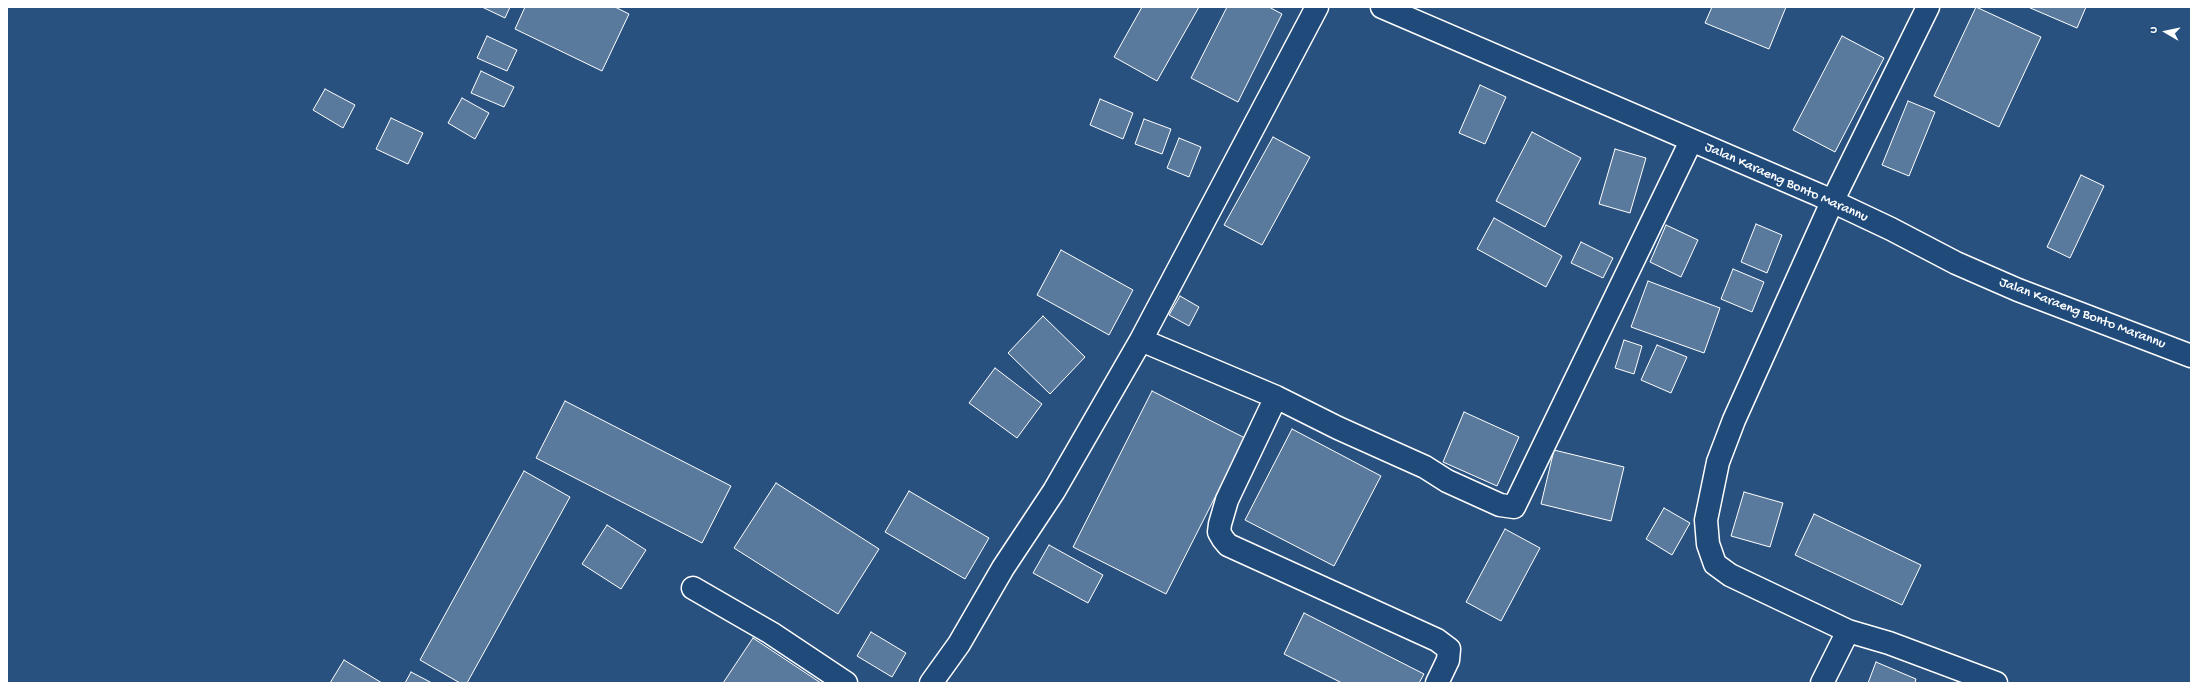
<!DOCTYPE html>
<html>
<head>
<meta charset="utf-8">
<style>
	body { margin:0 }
	#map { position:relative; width:2198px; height:690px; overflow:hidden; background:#28517f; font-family:"Gochi Hand",sans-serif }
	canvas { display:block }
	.frame { position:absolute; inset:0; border:8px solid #fff; pointer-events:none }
	.north { position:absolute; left:2146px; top:12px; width:40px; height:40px; -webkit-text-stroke:3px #1f4a7a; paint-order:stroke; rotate:279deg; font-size:11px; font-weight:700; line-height:16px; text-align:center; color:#fff }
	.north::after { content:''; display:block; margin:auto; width:14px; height:18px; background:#fff; clip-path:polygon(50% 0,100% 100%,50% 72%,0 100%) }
</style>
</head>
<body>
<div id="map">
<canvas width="2198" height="690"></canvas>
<div class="frame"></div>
<div class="north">U</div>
</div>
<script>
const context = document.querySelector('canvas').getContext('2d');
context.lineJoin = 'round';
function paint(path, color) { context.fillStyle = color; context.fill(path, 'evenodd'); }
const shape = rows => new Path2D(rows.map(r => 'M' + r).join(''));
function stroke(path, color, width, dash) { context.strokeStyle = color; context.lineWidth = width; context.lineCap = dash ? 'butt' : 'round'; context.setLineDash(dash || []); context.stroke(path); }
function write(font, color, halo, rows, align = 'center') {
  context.font = font + ' "Gochi Hand",sans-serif'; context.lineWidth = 3; context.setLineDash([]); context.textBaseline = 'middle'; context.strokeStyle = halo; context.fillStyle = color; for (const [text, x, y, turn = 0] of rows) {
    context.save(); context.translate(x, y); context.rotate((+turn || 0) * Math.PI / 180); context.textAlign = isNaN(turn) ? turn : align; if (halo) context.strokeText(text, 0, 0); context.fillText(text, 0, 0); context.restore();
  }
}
const building = shape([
	[482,7,510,7,505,18,482,7],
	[525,7,615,7,629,14,602,71,515,29,525,7],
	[1142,7,1199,7,1157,81,1114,57,1142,7],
	[1227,7,1269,7,1282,14,1238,102,1191,78,1227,7],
	[1712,7,1786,7,1769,49,1705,23,1712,7],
	[1976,7,2041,37,1999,127,1934,96,1976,7],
	[2028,7,2086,7,2077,28,2028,7],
	[487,36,517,50,507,71,477,58,487,36],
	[1842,36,1884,58,1835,152,1793,130,1842,36],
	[481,71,514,87,504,107,471,93,481,71],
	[1480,85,1506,97,1485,144,1459,133,1480,85],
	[325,89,355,105,343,128,313,110,325,89],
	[462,98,489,113,475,139,448,123,462,98],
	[1100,99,1133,113,1123,139,1090,125,1100,99],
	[1908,101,1935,112,1909,176,1882,165,1908,101],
	[391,118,423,133,408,164,376,149,391,118],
	[1144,119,1171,129,1162,154,1135,144,1144,119],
	[1532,132,1581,158,1545,227,1496,201,1532,132],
	[1273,137,1310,157,1262,245,1224,225,1273,137],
	[1179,138,1201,147,1189,177,1167,168,1179,138],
	[1615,149,1646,158,1630,213,1599,204,1615,149],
	[2081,175,2104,186,2070,258,2047,247,2081,175],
	[1494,218,1562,256,1546,287,1477,249,1494,218],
	[1756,224,1782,235,1767,273,1741,262,1756,224],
	[1666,225,1698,240,1681,277,1650,262,1666,225],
	[1581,242,1613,258,1603,278,1571,263,1581,242],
	[1061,250,1133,290,1109,335,1037,295,1061,250],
	[1733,269,1764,282,1752,312,1721,299,1733,269],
	[1648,281,1720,308,1704,353,1631,327,1648,281],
	[1180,296,1199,307,1189,326,1169,315,1180,296],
	[1043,316,1085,357,1050,394,1008,353,1043,316],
	[1624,340,1642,346,1634,374,1615,368,1624,340],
	[1657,345,1687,357,1671,393,1641,380,1657,345],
	[995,368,1042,404,1017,438,969,403,995,368],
	[1152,391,1245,438,1166,594,1073,547,1152,391],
	[565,401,731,486,702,543,536,458,565,401],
	[1464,412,1519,437,1497,486,1443,462,1464,412],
	[1292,429,1381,476,1334,566,1245,520,1292,429],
	[1554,450,1624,467,1611,521,1541,504,1554,450],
	[524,471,570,497,467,683,460,683,420,660,524,471],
	[776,483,879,549,838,614,734,548,776,483],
	[909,491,989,538,965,579,885,532,909,491],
	[1744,492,1783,503,1770,547,1731,536,1744,492],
	[1664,508,1690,523,1672,555,1646,539,1664,508],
	[1814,514,1921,565,1902,605,1795,555,1814,514],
	[607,525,646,550,621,589,582,564,607,525],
	[1505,529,1540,548,1501,621,1466,602,1505,529],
	[1049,545,1103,575,1088,603,1033,573,1049,545],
	[1304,613,1424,674,1419,683,1342,683,1284,654,1304,613],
	[871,632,906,653,892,677,857,656,871,632],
	[753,638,821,683,723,683,753,638],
	[344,660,382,683,330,683,344,660],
	[1876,662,1916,679,1915,683,1868,683,1876,662],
	[411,672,432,683,405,683,411,672]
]);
const minor = shape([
	[1928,7,1832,202,1734,420,1718,462,1706,520,1708,544,1715,564,1730,575,1848,631,1889,643,1996,683],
	[1141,340,1276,397,1227,500,1220,524,1219,532,1223,539,1228,545,1437,640,1449,649,1448,660,1437,683],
	[1276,397,1338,428,1425,467,1447,481,1500,505,1514,507,1691,141],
	[693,588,771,633,846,683],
	[931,683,959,644,1003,568,1054,491,1141,340,1317,7],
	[1822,683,1848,631]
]);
const major = shape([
	[1382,7,1819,195,1891,229,1956,263,2018,290,2191,356]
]);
const streetNames = [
	["Jalan Karaeng Bonto Marannu",1786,183,24],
	["Jalan Karaeng Bonto Marannu",2082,314,21]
];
paint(building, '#5a7a9d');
stroke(building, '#fff', 1);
stroke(minor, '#fff', 25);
stroke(major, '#fff', 25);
stroke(minor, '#1f4a7a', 22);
stroke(major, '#1f4a7a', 22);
write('14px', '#fff', '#1f4a7a', streetNames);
</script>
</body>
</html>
